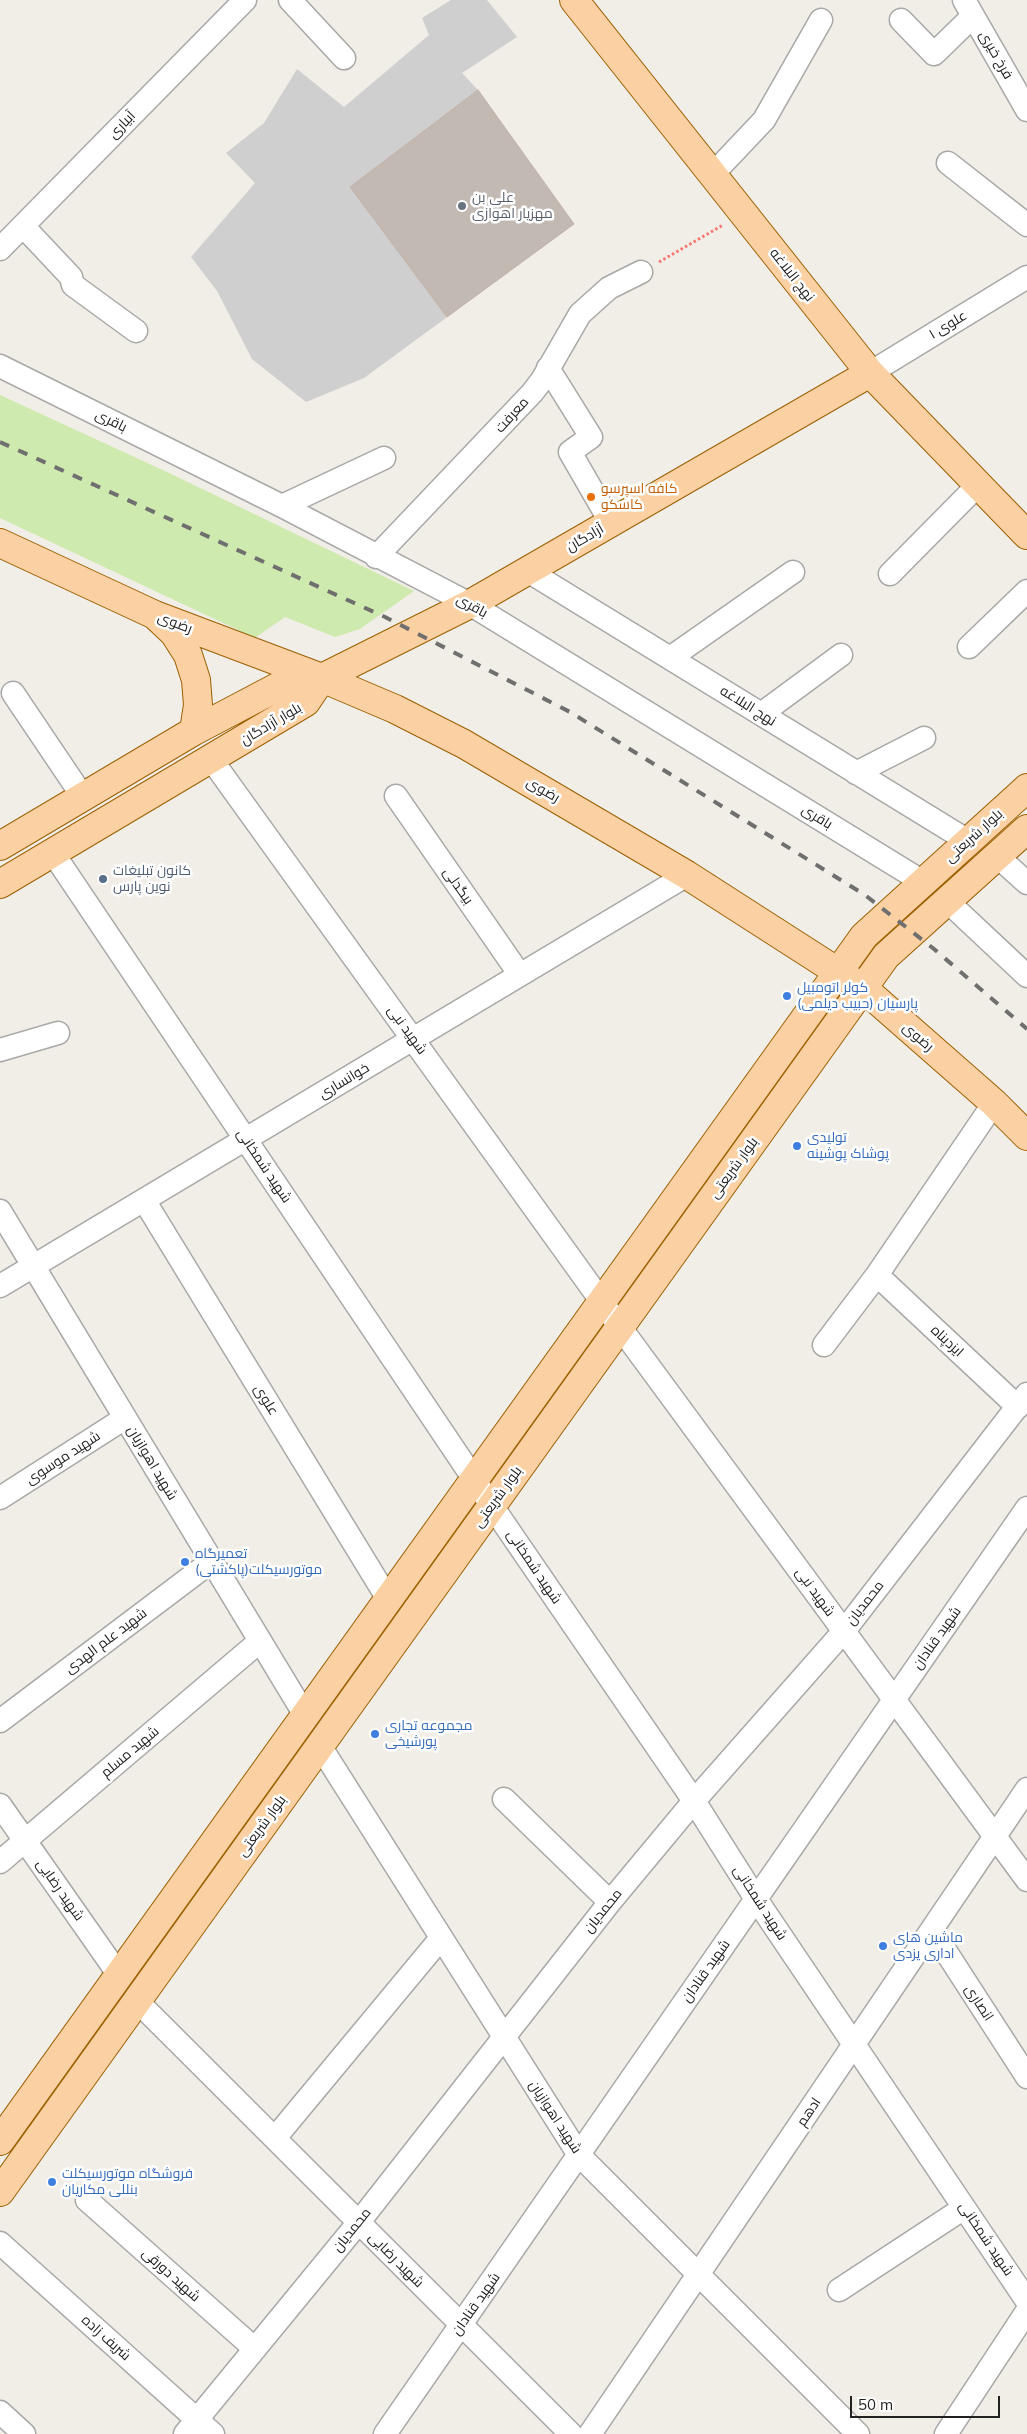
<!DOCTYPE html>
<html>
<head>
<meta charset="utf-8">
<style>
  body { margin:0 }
  #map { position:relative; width:1027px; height:2434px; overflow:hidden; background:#f1ede7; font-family:Mulish,sans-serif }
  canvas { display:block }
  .scale { position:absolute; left:850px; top:2396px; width:150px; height:22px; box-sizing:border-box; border:2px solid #212121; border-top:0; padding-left:6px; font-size:15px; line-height:18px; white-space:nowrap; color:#212121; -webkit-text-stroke:4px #fff; paint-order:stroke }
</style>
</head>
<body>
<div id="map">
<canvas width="1027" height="2434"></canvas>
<div class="scale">50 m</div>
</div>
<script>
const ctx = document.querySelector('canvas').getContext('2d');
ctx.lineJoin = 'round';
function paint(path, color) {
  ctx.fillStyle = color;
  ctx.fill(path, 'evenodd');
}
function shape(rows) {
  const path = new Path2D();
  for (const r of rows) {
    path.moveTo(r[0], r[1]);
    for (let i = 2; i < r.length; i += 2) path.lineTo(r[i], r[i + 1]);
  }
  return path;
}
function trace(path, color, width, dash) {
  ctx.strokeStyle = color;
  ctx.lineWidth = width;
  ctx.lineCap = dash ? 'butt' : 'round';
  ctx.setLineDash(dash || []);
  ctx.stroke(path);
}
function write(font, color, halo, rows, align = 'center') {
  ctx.font = font + ' Mulish,Cairo,sans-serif';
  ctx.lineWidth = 5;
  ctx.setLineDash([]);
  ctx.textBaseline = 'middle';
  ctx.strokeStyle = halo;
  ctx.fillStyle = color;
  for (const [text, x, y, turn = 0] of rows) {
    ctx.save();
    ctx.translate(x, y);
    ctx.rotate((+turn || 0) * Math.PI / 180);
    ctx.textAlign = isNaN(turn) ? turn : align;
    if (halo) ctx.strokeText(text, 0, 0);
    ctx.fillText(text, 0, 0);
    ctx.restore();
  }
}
paint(shape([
  [451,0,487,0,517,37,462,73,478,90,574,224,364,378,306,402,252,359,217,291,191,257,255,183,226,153,264,123,297,69,344,107,429,35,422,18]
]), '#cfcfcf');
paint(shape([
  [0,395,167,472,414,591,360,629,335,637,285,617,255,638,0,518]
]), '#cfeaae');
const building = shape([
  [478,90,574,224,447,317,350,187,478,90]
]);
paint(building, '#c2b9b3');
trace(building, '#c3b3aa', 1);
const minor = shape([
  [290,0,344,58],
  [964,0,1027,110],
  [901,20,934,54,973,16],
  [948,163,1027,225],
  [712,175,764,120,821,20],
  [23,226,71,277,73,285,136,331],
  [0,249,245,0],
  [0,366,282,506,470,604,923,882],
  [548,368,591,437,570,452,611,523],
  [870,373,1027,277],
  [282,506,384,458],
  [376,557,532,393,542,380,580,314,609,288,641,272],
  [528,571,968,841],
  [890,574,978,485],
  [969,647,1027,591],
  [670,658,793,572],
  [13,693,83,797],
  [761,714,841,655],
  [211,759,620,1327,1027,1880],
  [856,773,924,738],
  [396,796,520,975],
  [53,853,492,1506,694,1801,756,1899,1027,2301],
  [997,856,1027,883],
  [947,901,1027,976],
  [0,1050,58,1033],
  [144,1200,388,1599],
  [0,1211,305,1715],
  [877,1275,1018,1407],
  [0,1286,687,875],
  [824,1345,877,1275,994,1103],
  [0,1498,125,1418],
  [0,1721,212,1561],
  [320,1746,579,2155,858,2434],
  [504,1799,610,1902],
  [0,1805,119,1975],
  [0,1862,260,1641],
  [932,1930,1027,2077],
  [137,2001,571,2434],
  [275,2138,441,1938],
  [87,2200,255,2349],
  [0,2243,213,2434],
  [839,2290,964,2208],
  [0,2412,24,2434],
  [185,2434,359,2222,610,1902,694,1801,844,1631,1027,1394],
  [385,2434,1027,1508],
  [590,2434,1027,1789],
  [946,2434,1027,2311]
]);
const major = shape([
  [574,0,870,373,1027,535],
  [0,543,155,615,322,678,395,709,464,744,687,875,863,988,994,1103,1027,1136],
  [158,618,174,633,188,655,196,680,198,705,194,731],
  [0,846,194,731,285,683,322,678,470,604,870,373],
  [0,884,306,702,322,678],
  [0,2141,864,936,1027,788],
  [0,2192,886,956,1027,829]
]);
trace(minor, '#a8a8a8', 25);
trace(major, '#9c6002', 30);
trace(shape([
  [659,262,723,225]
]), '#f97771', 3, [2.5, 2.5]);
trace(minor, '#fff', 22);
trace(major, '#fbd0a2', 28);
trace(shape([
  [0,442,385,617,570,712,865,895,934,949,1027,1029]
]), '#6f6f6f', 4, [10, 10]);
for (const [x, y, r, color] of [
  [462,206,5,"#6b7280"],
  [591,497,5,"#e8710a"],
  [103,879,5,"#5c6f8a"],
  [787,996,5,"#3f7fe0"],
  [797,1146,5,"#3f7fe0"],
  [185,1562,5,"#3f7fe0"],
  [375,1734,5,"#3f7fe0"],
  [883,1946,5,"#3f7fe0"],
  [52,2182,5,"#3f7fe0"]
]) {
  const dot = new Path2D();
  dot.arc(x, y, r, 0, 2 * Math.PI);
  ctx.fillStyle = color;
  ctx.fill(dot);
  trace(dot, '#fff', 2);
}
write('14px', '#212121', '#fff', [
  ["فرخ خیری",996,55,60],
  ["آبیاری",122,125,-46],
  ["نهج البلاغه",792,275,52],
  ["علوی ۱",948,325,-31],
  ["معرفت",512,415,-48],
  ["باقری",111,421,26],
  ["آزادگان",585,538,-30],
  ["باقری",472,606,29],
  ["رضوی",175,623,21],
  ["نهج البلاغه",748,706,32],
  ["بلوار آزادگان",271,724,-31],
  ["رضوی",543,790,30],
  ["باقری",817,817,32],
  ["بلوار شریعتی",974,836,-42],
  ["بیگدلی",458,886,55],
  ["شهید نبی",407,1030,54],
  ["رضوی",918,1037,41],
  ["خوانساری",344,1081,-31],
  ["شهید شمخانی",264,1166,56],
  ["بلوار شریعتی",734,1168,-54],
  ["ایزدپناه",947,1341,43],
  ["علوی",266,1400,59],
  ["شهید موسوی",63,1458,-33],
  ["شهید اهوازیان",152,1463,59],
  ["بلوار شریعتی",498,1497,-54],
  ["شهید شمخانی",534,1567,56],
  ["شهید نبی",815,1592,54],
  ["محمدیان",865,1603,-52],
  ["شهید قنادان",937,1638,-55],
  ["شهید علم الهدی",106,1641,-37],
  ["شهید مسلم",130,1752,-40],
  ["بلوار شریعتی",262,1826,-54],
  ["شهید رضایی",60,1890,55],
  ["شهید شمخانی",760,1903,57],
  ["محمدیان",603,1911,-51],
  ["شهید قنادان",706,1971,-55],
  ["انصاری",979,2003,57],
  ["ادهم",809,2112,-56],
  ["شهید اهوازیان",555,2117,57],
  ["محمدیان",352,2230,-51],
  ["شهید شمخانی",986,2239,56],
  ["شهید رضایی",396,2260,45],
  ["شهید دورقی",171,2275,42],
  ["شهید قنادان",476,2304,-55],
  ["شریف زاده",106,2338,42]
]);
write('14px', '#5b616d', '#fff', [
  ["علی بن",472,198],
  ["مهزیار اهوازی",472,214]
], 'left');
write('14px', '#c56008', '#fff', [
  ["کافه اسپرسو",601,489],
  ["کاسکو",601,505]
], 'left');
write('14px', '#4e5e75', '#fff', [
  ["کانون تبلیغات",113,871],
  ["نوین پارس",113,887]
], 'left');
write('14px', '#366cbe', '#fff', [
  ["کولر اتومبیل",797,988],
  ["پارسیان (حبیب دیلمی)",797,1004],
  ["تولیدی",807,1138],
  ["پوشاک پوشینه",807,1154],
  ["تعمیرگاه",195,1554],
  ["موتورسیکلت(پاکشتی)",195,1570],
  ["مجموعه تجاری",385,1726],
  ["پورشیخی",385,1742],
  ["ماشین های",893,1938],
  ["اداری یزدی",893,1954],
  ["فروشگاه موتورسیکلت",62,2174],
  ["بنللی مکاریان",62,2190]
], 'left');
</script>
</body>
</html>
